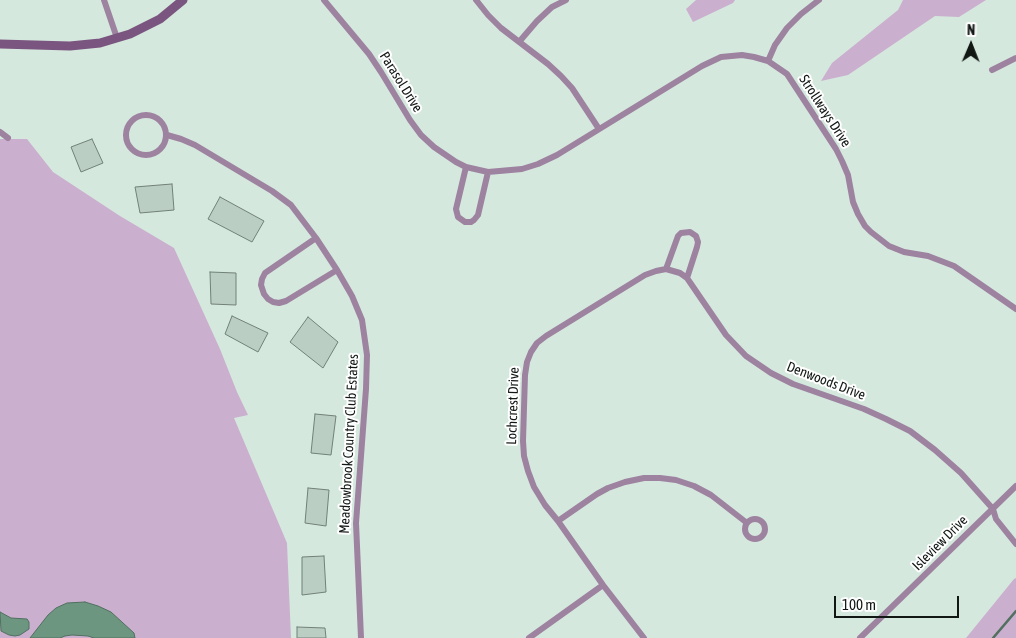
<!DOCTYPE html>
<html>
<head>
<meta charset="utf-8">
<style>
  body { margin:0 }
  #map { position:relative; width:1016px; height:638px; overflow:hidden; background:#d5e8de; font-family:"Asap Condensed",sans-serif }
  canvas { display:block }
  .north { position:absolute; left:946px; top:20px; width:50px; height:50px; -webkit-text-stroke:4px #fff; paint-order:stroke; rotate:1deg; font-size:14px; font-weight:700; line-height:20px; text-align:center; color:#111814 }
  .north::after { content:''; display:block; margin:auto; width:18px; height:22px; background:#111814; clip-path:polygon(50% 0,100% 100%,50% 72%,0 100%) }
  .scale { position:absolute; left:834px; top:596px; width:125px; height:22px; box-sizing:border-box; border:2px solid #111814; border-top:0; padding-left:6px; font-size:15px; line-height:18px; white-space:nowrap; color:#111814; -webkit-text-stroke:4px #fff; paint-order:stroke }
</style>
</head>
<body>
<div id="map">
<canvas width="1016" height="638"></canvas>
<div class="north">N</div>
<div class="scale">100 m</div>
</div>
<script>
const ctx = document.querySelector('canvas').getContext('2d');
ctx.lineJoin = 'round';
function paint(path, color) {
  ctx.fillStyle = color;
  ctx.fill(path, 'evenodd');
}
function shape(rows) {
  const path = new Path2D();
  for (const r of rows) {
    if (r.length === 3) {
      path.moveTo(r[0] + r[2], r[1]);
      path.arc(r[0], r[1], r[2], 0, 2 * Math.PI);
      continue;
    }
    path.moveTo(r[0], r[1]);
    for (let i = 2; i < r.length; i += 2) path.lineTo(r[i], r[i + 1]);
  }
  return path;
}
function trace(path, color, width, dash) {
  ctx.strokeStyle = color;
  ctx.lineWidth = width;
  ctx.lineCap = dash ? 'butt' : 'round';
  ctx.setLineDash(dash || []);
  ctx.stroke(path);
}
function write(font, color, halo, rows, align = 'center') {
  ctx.font = font + ' "Asap Condensed",sans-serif';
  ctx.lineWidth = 4;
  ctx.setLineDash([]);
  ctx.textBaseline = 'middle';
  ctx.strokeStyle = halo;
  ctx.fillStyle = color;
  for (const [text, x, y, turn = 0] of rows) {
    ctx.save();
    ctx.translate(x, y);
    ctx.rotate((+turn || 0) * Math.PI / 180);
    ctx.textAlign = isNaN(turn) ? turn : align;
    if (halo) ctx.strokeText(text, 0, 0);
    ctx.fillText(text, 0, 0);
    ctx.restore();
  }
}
paint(shape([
  [696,0,735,0,733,3,693,22,686,9],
  [903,0,986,0,959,17,935,16,848,75,821,81,832,63,898,10],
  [0,139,27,139,53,172,120,216,174,248,220,349,237,392,248,415,234,418,287,543,291,638,0,638],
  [1016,578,1016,638,966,638,1014,579]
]), '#cbafce');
const water = shape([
  [85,602,98,606,111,612,134,633,135,638,94,638,88,636,72,635,65,636,60,638,30,638,48,615,56,608,67,603,85,602],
  [0,612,11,618,27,619,29,622,29,629,20,635,15,636,9,635,1,631,0,612]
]);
paint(water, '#6d9681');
trace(water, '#517060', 1);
trace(shape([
  [993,638,1016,611]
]), '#517060', 2.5);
const building = shape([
  [92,139,103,163,81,172,71,147,92,139],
  [172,184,174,210,140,213,135,187,172,184],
  [220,197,264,221,252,242,208,219,220,197],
  [210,272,236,273,236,305,211,304,210,272],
  [232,316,268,333,258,352,225,334,232,316],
  [308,317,338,342,323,368,290,342,308,317],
  [315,414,336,416,331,455,311,453,315,414],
  [308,488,329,490,326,526,305,523,308,488],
  [324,556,326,592,302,595,302,557,324,556],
  [297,627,325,628,326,638,297,638,297,627]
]);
paint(building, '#bbcec4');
trace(building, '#708178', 1);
trace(shape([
  [104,0,117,38],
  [324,0,369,54,381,72,410,120,421,135,434,147,456,162,466,167,488,172,522,169,538,164,557,155,702,66,721,57,742,55,754,57,768,61,787,74,836,149,842,161,848,175,853,202,858,214,865,226,871,232,889,246,904,252,928,256,954,266,1016,309],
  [476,0,488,15,501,28,548,64,561,76,572,88,599,129],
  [519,42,537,21,552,7,566,0],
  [768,61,775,45,787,28,801,14,819,0],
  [992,70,1016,58],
  [146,135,20],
  [0,132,8,138],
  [167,135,181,139,195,145,272,191,291,205,316,238,337,270,352,296,362,320,367,355,366,389,356,523,361,638],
  [466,167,456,209,458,217,465,222,471,222,474,220,478,215,488,172],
  [316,238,265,273,262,279,261,285,264,294,268,299,273,302,279,303,286,301,337,270],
  [666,269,678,236,681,233,690,232,696,236,698,242,697,247,687,278],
  [755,529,10],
  [558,521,597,494,608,488,625,482,644,478,660,478,676,480,694,486,711,495,747,523],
  [529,638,603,585],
  [644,638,603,585,558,521,545,505,534,487,528,471,524,456,523,441,525,375,527,362,531,352,537,343,546,336,645,275,656,271,666,269,680,273,687,278,726,335,746,356,771,373,793,384,864,409,886,419,910,431,935,450,961,473,993,509,996,519,1016,544],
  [860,638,1016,486]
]), '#9d83a0', 6);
trace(shape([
  [0,44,70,46,100,43,130,34,160,19,183,0]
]), '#7a557f', 9);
write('14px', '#111814', '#fff', [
  ["Parasol Drive",401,82,58],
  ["Strollways Drive",825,111,57],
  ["Denwoods Drive",826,381,21],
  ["Lochcrest Drive",513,406,-88],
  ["Meadowbrook Country Club Estates",349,444,-87],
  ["Isleview Drive",940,543,-45]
]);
</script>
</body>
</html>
